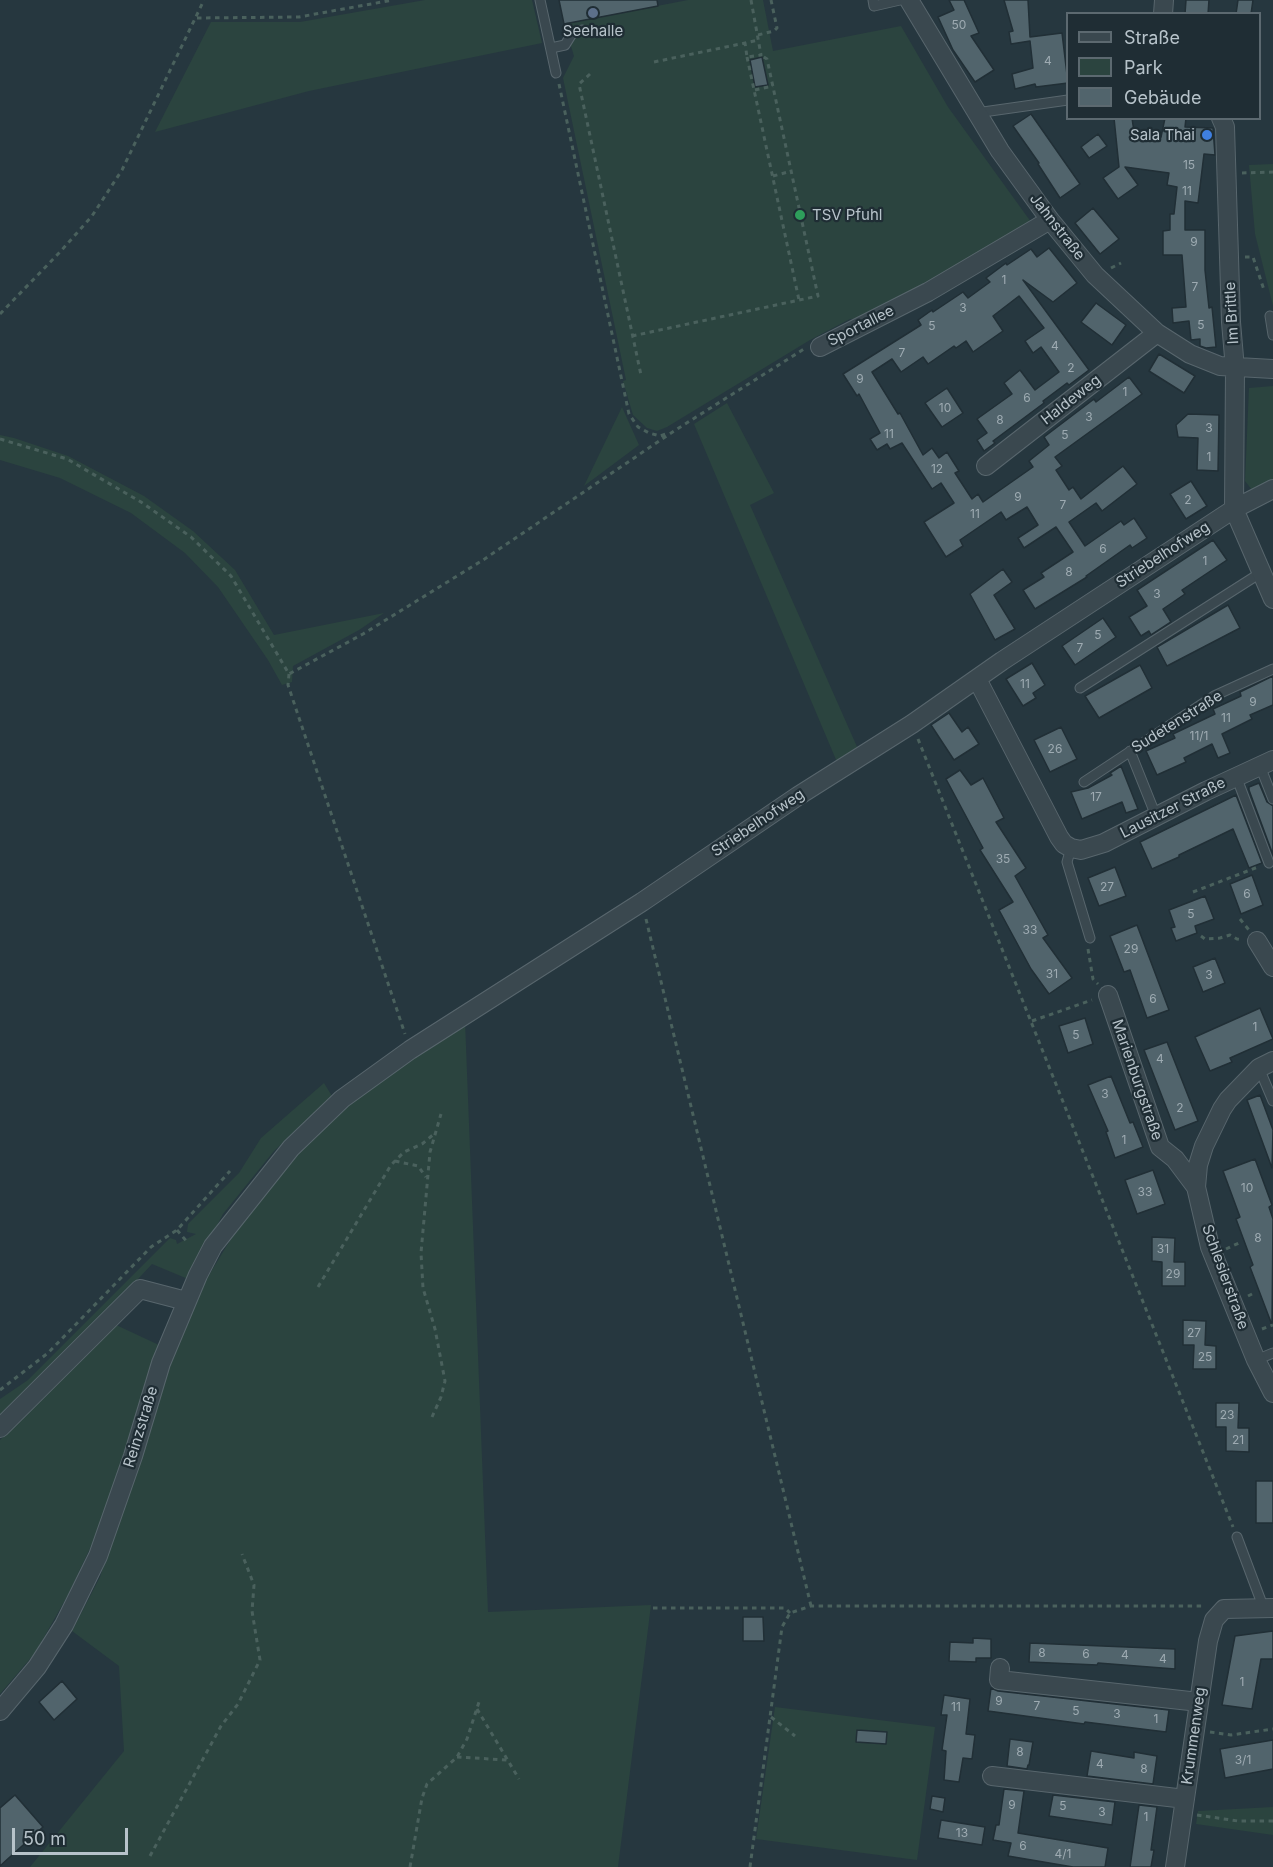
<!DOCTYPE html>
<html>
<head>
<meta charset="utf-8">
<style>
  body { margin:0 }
  #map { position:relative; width:1273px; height:1867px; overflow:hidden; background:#26373f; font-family:Inter,sans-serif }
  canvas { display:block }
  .legend { position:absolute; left:1066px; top:12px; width:195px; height:108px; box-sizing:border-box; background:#1f2d34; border:2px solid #5c6970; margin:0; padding:8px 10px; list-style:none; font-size:18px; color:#b7c3ca }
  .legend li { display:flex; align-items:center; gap:12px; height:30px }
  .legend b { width:30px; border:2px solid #5c6970 }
  .scale { position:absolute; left:12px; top:1828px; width:116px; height:27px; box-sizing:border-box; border:3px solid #b7c3ca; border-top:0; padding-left:8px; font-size:18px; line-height:21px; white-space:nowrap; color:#b7c3ca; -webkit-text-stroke:4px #1f2d34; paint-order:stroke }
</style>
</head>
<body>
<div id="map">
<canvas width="1273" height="1867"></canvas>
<ul class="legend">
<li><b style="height:8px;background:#3a484f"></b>Straße</li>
<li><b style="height:16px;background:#2b443f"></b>Park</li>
<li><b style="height:16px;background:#51646c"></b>Gebäude</li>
</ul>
<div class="scale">50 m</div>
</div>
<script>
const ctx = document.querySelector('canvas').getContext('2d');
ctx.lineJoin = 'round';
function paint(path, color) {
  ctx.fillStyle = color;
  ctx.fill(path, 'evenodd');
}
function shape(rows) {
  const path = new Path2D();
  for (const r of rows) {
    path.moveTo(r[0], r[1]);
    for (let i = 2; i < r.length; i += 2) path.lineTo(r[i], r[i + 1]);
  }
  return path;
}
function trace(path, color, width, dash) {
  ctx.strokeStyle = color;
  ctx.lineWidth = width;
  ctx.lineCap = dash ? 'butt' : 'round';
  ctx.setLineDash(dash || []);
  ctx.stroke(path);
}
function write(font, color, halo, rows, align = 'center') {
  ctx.font = font + ' Inter,sans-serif';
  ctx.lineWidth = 4.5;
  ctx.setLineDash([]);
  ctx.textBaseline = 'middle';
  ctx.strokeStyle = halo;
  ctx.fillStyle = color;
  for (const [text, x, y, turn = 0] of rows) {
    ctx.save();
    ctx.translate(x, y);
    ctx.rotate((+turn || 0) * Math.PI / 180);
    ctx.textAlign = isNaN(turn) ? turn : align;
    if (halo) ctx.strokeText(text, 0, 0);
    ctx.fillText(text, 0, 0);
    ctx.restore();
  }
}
paint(shape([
  [425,0,532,0,542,43,309,91,155,132,211,22,300,22],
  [688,0,763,0,773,51,901,26,948,107,1031,222,869,318,850,319,810,340,667,427,657,431,647,428,633,415,623,381,626,380,563,78,574,56,564,24],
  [1273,164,1273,306,1255,234,1249,165],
  [1273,386,1273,479,1252,490,1245,481,1249,388],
  [727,403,774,493,750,505,858,749,837,762,694,424],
  [622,407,639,445,584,486],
  [0,435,14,438,68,456,144,496,193,531,235,570,274,635,384,613,359,630,293,666,292,682,282,685,268,660,218,587,185,553,131,513,60,478,0,460],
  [465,1021,488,1612,651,1605,618,1867,30,1867,124,1751,119,1666,72,1631,100,1577,175,1349,206,1280,246,1214,297,1152,347,1105],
  [324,1083,332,1096,274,1151,223,1214,188,1279,152,1264,88,1333,0,1421,0,1399,28,1380,170,1238,176,1240,177,1244,196,1234,187,1232,188,1224,239,1173,261,1138],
  [114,1324,159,1345,125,1455,94,1540,68,1595,35,1653,0,1694,0,1440,84,1357],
  [775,1707,935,1727,917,1860,756,1839],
  [1273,1807,1273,1835,1196,1824,1198,1811]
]), '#2b443f');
const building = shape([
  [559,0,657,0,658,6,564,24,559,0],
  [949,0,964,0,979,33,971,36,994,70,975,82,953,50,938,17,954,10,949,0],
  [1004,0,1028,0,1030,37,1062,33,1068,83,1036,87,1035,84,1015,89,1012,74,1033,68,1030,41,1011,44,1009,32,1013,31,1004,0],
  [1186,0,1209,0,1208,14,1185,14,1186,0],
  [1238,0,1253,0,1251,14,1236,14,1238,0],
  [762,57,768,85,755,87,750,60,762,57],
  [1031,114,1080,184,1060,198,1038,164,1039,163,1013,126,1031,114],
  [1114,118,1132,118,1134,132,1161,137,1165,118,1186,118,1185,127,1213,128,1215,155,1204,154,1198,203,1185,201,1185,230,1205,230,1205,270,1209,308,1212,307,1216,347,1206,348,1200,346,1200,339,1191,340,1189,321,1173,323,1172,308,1186,307,1182,255,1163,255,1163,231,1170,230,1170,214,1174,214,1177,187,1167,185,1169,173,1125,167,1138,185,1118,199,1103,178,1119,167,1114,118],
  [1098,134,1107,146,1089,158,1081,147,1098,134],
  [1093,208,1119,239,1100,254,1075,223,1093,208],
  [1049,248,1077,283,1053,302,1023,280,1089,370,1069,385,1067,383,1043,401,1044,403,993,441,995,443,984,451,977,440,987,433,977,419,1012,394,1004,383,1020,370,1035,390,1059,372,1041,347,1033,353,1025,341,1044,328,1019,296,993,316,1003,331,973,352,966,341,956,348,954,346,928,364,923,357,901,372,892,359,872,372,898,414,900,413,923,455,932,448,939,458,947,452,959,471,955,473,972,499,978,494,983,502,1033,467,1029,461,1049,445,1044,437,1094,399,1096,402,1129,377,1142,394,1055,457,1062,466,1056,470,1069,490,1073,487,1081,499,1123,466,1137,484,1102,511,1096,503,1069,522,1085,546,1121,521,1124,525,1134,518,1147,538,1132,548,1130,545,1086,576,1087,577,1035,609,1023,590,1044,577,1041,573,1073,552,1056,527,1024,548,1018,538,1038,525,1027,507,1006,520,1001,512,960,540,963,546,946,557,924,522,954,503,941,483,932,489,902,443,890,449,887,444,877,450,870,439,880,433,859,394,857,396,843,374,921,325,918,320,932,310,933,312,963,292,968,298,990,282,986,278,1006,263,1007,265,1031,249,1037,257,1049,248],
  [1096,303,1126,325,1112,345,1081,322,1096,303],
  [1159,354,1195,376,1184,393,1149,371,1159,354],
  [947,388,963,413,942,427,925,403,947,388],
  [1188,414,1219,415,1218,471,1197,470,1198,438,1178,437,1176,425,1188,414],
  [1191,481,1207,506,1186,519,1170,494,1191,481],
  [1213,540,1227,560,1182,590,1185,594,1163,609,1171,622,1151,635,1149,631,1141,636,1129,617,1147,606,1137,590,1213,540],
  [1003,569,1012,582,994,595,1015,629,995,640,970,594,1003,569],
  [1228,605,1240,628,1167,666,1157,647,1228,605],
  [1103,618,1116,637,1075,665,1062,646,1103,618],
  [1032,663,1045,685,1033,693,1036,698,1023,706,1006,679,1032,663],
  [1140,665,1152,688,1099,718,1085,696,1140,665],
  [1273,676,1273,705,1250,715,1252,719,1222,734,1230,753,1218,758,1212,744,1184,758,1186,762,1157,775,1146,751,1175,738,1173,734,1215,714,1213,709,1241,696,1240,692,1273,676],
  [949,713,962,732,968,727,979,744,954,760,931,725,949,713],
  [1061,727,1077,759,1050,772,1034,740,1061,727],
  [1121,766,1138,809,1126,813,1122,802,1082,819,1071,792,1088,788,1112,775,1110,773,1121,766],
  [960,770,971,785,983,778,1004,818,996,822,1026,868,1015,876,1048,935,1043,938,1072,978,1049,994,1031,969,999,910,1013,902,980,850,983,848,946,779,960,770],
  [1259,783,1267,802,1273,806,1273,855,1249,790,1249,787,1259,783],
  [1236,795,1262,863,1249,868,1233,829,1179,855,1179,857,1152,869,1140,842,1236,795],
  [1115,867,1126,896,1099,906,1088,878,1115,867],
  [1252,875,1263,905,1241,914,1230,884,1252,875],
  [1205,896,1214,919,1195,926,1197,933,1176,941,1171,928,1175,927,1169,910,1205,896],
  [1137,925,1169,1010,1147,1018,1130,970,1124,972,1110,936,1137,925],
  [1215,958,1225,983,1203,992,1193,967,1215,958],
  [1260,1008,1273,1039,1230,1058,1232,1062,1210,1071,1195,1037,1260,1008],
  [1085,1018,1093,1044,1068,1053,1059,1026,1085,1018],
  [1167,1042,1198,1121,1175,1130,1144,1050,1167,1042],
  [1111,1076,1130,1123,1133,1122,1143,1147,1115,1158,1106,1132,1108,1131,1088,1085,1111,1076],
  [1260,1095,1273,1130,1272,1168,1247,1100,1260,1095],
  [1255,1159,1272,1205,1269,1207,1273,1219,1272,1325,1250,1267,1253,1265,1236,1219,1240,1217,1223,1171,1255,1159],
  [1153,1170,1165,1204,1137,1214,1125,1180,1153,1170],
  [1152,1237,1175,1238,1174,1262,1185,1262,1185,1286,1162,1286,1162,1262,1152,1261,1152,1237],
  [1183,1320,1206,1321,1205,1345,1216,1346,1216,1369,1193,1369,1194,1345,1183,1345,1183,1320],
  [1216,1403,1239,1403,1238,1428,1249,1428,1249,1452,1226,1451,1226,1427,1216,1427,1216,1403],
  [1256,1481,1273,1481,1273,1523,1256,1523,1256,1481],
  [743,1617,763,1617,764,1641,743,1641,743,1617],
  [1273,1631,1273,1659,1261,1659,1252,1709,1222,1705,1235,1636,1273,1631],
  [973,1638,991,1639,991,1658,976,1658,976,1662,949,1661,950,1642,973,1643,973,1638],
  [1030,1643,1175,1649,1175,1669,1098,1663,1097,1665,1029,1662,1030,1643],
  [62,1681,77,1699,54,1720,39,1702,62,1681],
  [991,1688,998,1691,1169,1710,1166,1732,1085,1722,1084,1724,988,1711,991,1688],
  [944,1695,970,1699,966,1734,975,1735,972,1759,963,1758,959,1782,944,1780,946,1751,942,1750,947,1715,941,1715,944,1695],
  [857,1730,887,1732,886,1744,856,1742,857,1730],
  [1010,1739,1033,1742,1029,1765,1028,1765,1027,1769,1007,1766,1010,1739],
  [1273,1740,1273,1769,1225,1778,1220,1749,1273,1740],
  [1091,1751,1134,1758,1134,1752,1157,1756,1153,1784,1087,1776,1091,1751],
  [1004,1789,1024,1791,1018,1833,1108,1848,1105,1867,1073,1867,1008,1856,1011,1843,993,1840,996,1825,999,1825,1004,1789],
  [15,1795,43,1827,0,1866,0,1808,15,1795],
  [1053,1795,1115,1802,1112,1825,1049,1816,1053,1795],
  [932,1796,945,1798,943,1812,930,1809,932,1796],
  [1139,1805,1157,1807,1151,1850,1154,1850,1151,1867,1130,1867,1139,1805],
  [941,1820,985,1827,982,1845,938,1838,941,1820]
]);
paint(building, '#51646c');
trace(building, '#212f36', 1.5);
const lane = shape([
  [540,0,556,73],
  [873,0,874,6,900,0],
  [551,48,565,45,573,32,582,30],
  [976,113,1068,100],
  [1270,316,1273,335],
  [1080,688,1262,572],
  [1130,751,1156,816],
  [1260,766,1273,799],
  [1236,776,1269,863],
  [1084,782,1214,696,1273,669],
  [1071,848,1067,862,1090,938],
  [1259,1068,1273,1101],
  [1256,1360,1273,1353],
  [1237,1537,1264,1609]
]);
const street = shape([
  [909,0,1000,151,1050,220,1095,275,1157,333,1190,354,1220,366,1273,369],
  [1163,14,1164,0],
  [1221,118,1225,127,1231,322,1235,369,1234,509,1273,599],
  [820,347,928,292,1050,220],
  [986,466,1157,333],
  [977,679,1059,837,1064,844,1071,848,1081,850,1104,843,1206,791,1273,760],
  [1257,941,1273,967],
  [1108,995,1160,1147,1175,1159,1196,1187],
  [1273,1061,1259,1068,1228,1100,1222,1109,1204,1146,1198,1165,1196,1187,1210,1247,1256,1360,1273,1393],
  [0,1428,140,1289,186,1301],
  [1000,1668,999,1680,1199,1702],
  [0,1711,37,1667,64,1625,98,1556,133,1456,161,1363,198,1275,213,1246,291,1148,342,1099,410,1050,642,902,798,796,912,724,1002,661,1234,509,1273,489],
  [992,1776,1185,1799],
  [1175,1867,1208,1641,1214,1620,1224,1609,1273,1608]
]);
trace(lane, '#58666d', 11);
trace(street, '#58666d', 20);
trace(shape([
  [751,0,761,55,747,57,745,43,759,40],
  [197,18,299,17,393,0],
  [758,35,774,31,777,28,771,0],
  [747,57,799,300],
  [654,62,745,43],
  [590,74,579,84,641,375],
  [559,84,629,414,638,427,649,433,660,436,669,433],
  [755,90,773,86],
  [1242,173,1273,172],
  [773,176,792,171],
  [1245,257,1253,257,1264,290],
  [1111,268,1121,263],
  [0,314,60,252,92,216,122,170,204,0],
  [632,336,818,296,767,59,761,55],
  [0,439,67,459,141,502,191,537,231,576,289,674,363,634,483,560,674,431,804,349],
  [289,674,288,685,405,1034],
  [918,739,1233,1527],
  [1193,892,1258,867],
  [646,919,811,1606],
  [1240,919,1249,930],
  [1201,936,1205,939,1220,938,1230,935,1237,939,1243,940],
  [1088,949,1093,979,1098,984],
  [1032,1021,1092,1000],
  [395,1161,418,1166,426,1177],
  [177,1230,188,1243],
  [1226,1249,1241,1242],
  [318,1287,391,1165,404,1152,422,1144,434,1134],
  [1248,1296,1256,1292],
  [1262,1329,1273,1325],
  [0,1390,48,1353,151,1247,177,1230,230,1171],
  [432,1417,441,1397,445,1381,435,1329,423,1288,421,1253,430,1152,441,1114],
  [653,1608,785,1608,790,1613],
  [477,1709,519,1779],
  [771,1717,795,1736],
  [1210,1732,1231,1735,1273,1729],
  [457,1757,507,1760],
  [1197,1815,1238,1821,1273,1821],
  [150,1856,221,1726,238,1704,260,1660,252,1611,254,1585,242,1554],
  [410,1867,422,1798,427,1784,457,1757,467,1739,479,1702],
  [750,1867,782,1627,790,1613,811,1606,1203,1606]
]), '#4a615d', 3, [4.5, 4.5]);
trace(lane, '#3a484f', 9);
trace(street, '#3a484f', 18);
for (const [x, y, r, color] of [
  [593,13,6,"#5c6f8a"],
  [1207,135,6,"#3f7fe0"],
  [800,215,6,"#2e9e5b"]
]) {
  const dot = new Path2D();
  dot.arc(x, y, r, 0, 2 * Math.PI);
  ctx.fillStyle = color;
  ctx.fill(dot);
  trace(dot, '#1f2d34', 2);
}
write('12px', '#9eabb2', null, [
  ["50",959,25],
  ["4",1048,61],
  ["15",1189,165],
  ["11",1187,191],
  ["9",1194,242],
  ["1",1004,280],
  ["7",1195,287],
  ["3",963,308],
  ["5",1201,325],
  ["5",932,326],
  ["4",1055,346],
  ["7",902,353],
  ["2",1071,368],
  ["9",860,379],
  ["1",1125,392],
  ["6",1027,398],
  ["10",945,408],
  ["3",1089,417],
  ["8",1000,420],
  ["3",1209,428],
  ["11",889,434],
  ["5",1065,435],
  ["1",1209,457],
  ["12",937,469],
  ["9",1018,497],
  ["2",1188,500],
  ["7",1063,505],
  ["11",975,514],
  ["6",1103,549],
  ["1",1205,561],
  ["8",1069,572],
  ["3",1157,594],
  ["5",1098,635],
  ["7",1080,648],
  ["11",1025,684],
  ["9",1253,702],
  ["11",1226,718],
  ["11/1",1199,736],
  ["26",1055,749],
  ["17",1096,797],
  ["35",1003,859],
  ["27",1107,887],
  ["6",1247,894],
  ["5",1191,914],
  ["33",1030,930],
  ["29",1131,949],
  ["31",1052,974],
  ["3",1209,975],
  ["6",1153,999],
  ["1",1255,1027],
  ["5",1076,1035],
  ["4",1160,1059],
  ["3",1105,1094],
  ["2",1180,1108],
  ["1",1124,1140],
  ["10",1247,1188],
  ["33",1145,1192],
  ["8",1258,1238],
  ["31",1163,1249],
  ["29",1173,1274],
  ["27",1194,1333],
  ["25",1205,1357],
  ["23",1227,1415],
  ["21",1238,1440],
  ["8",1042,1653],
  ["6",1086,1654],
  ["4",1125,1655],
  ["4",1163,1659],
  ["1",1242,1682],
  ["9",999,1701],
  ["7",1037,1706],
  ["11",956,1707],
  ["5",1076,1711],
  ["3",1117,1714],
  ["1",1156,1719],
  ["8",1020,1752],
  ["3/1",1243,1760],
  ["4",1100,1764],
  ["8",1144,1769],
  ["9",1012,1805],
  ["5",1063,1806],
  ["3",1102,1812],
  ["1",1146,1817],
  ["13",962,1833],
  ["6",1023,1846],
  ["4/1",1063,1854]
]);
write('15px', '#b7c3ca', '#1f2d34', [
  ["Seehalle",593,31],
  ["Sala Thai",1195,135,"right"],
  ["TSV Pfuhl",812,215,"left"]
]);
write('15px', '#b7c3ca', '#1f2d34', [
  ["Jahnstraße",1057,227,52],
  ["Im Brittle",1232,313,-93],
  ["Sportallee",861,326,-27],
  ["Haldeweg",1071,400,-38],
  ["Striebelhofweg",1163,555,-33],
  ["Sudetenstraße",1177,722,-32],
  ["Lausitzer Straße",1173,808,-27],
  ["Striebelhofweg",758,823,-34],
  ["Marienburgstraße",1137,1080,71],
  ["Schlesierstraße",1225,1277,70],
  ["Reinzstraße",141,1427,-73],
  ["Krummenweg",1194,1736,-82]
]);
</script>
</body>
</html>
